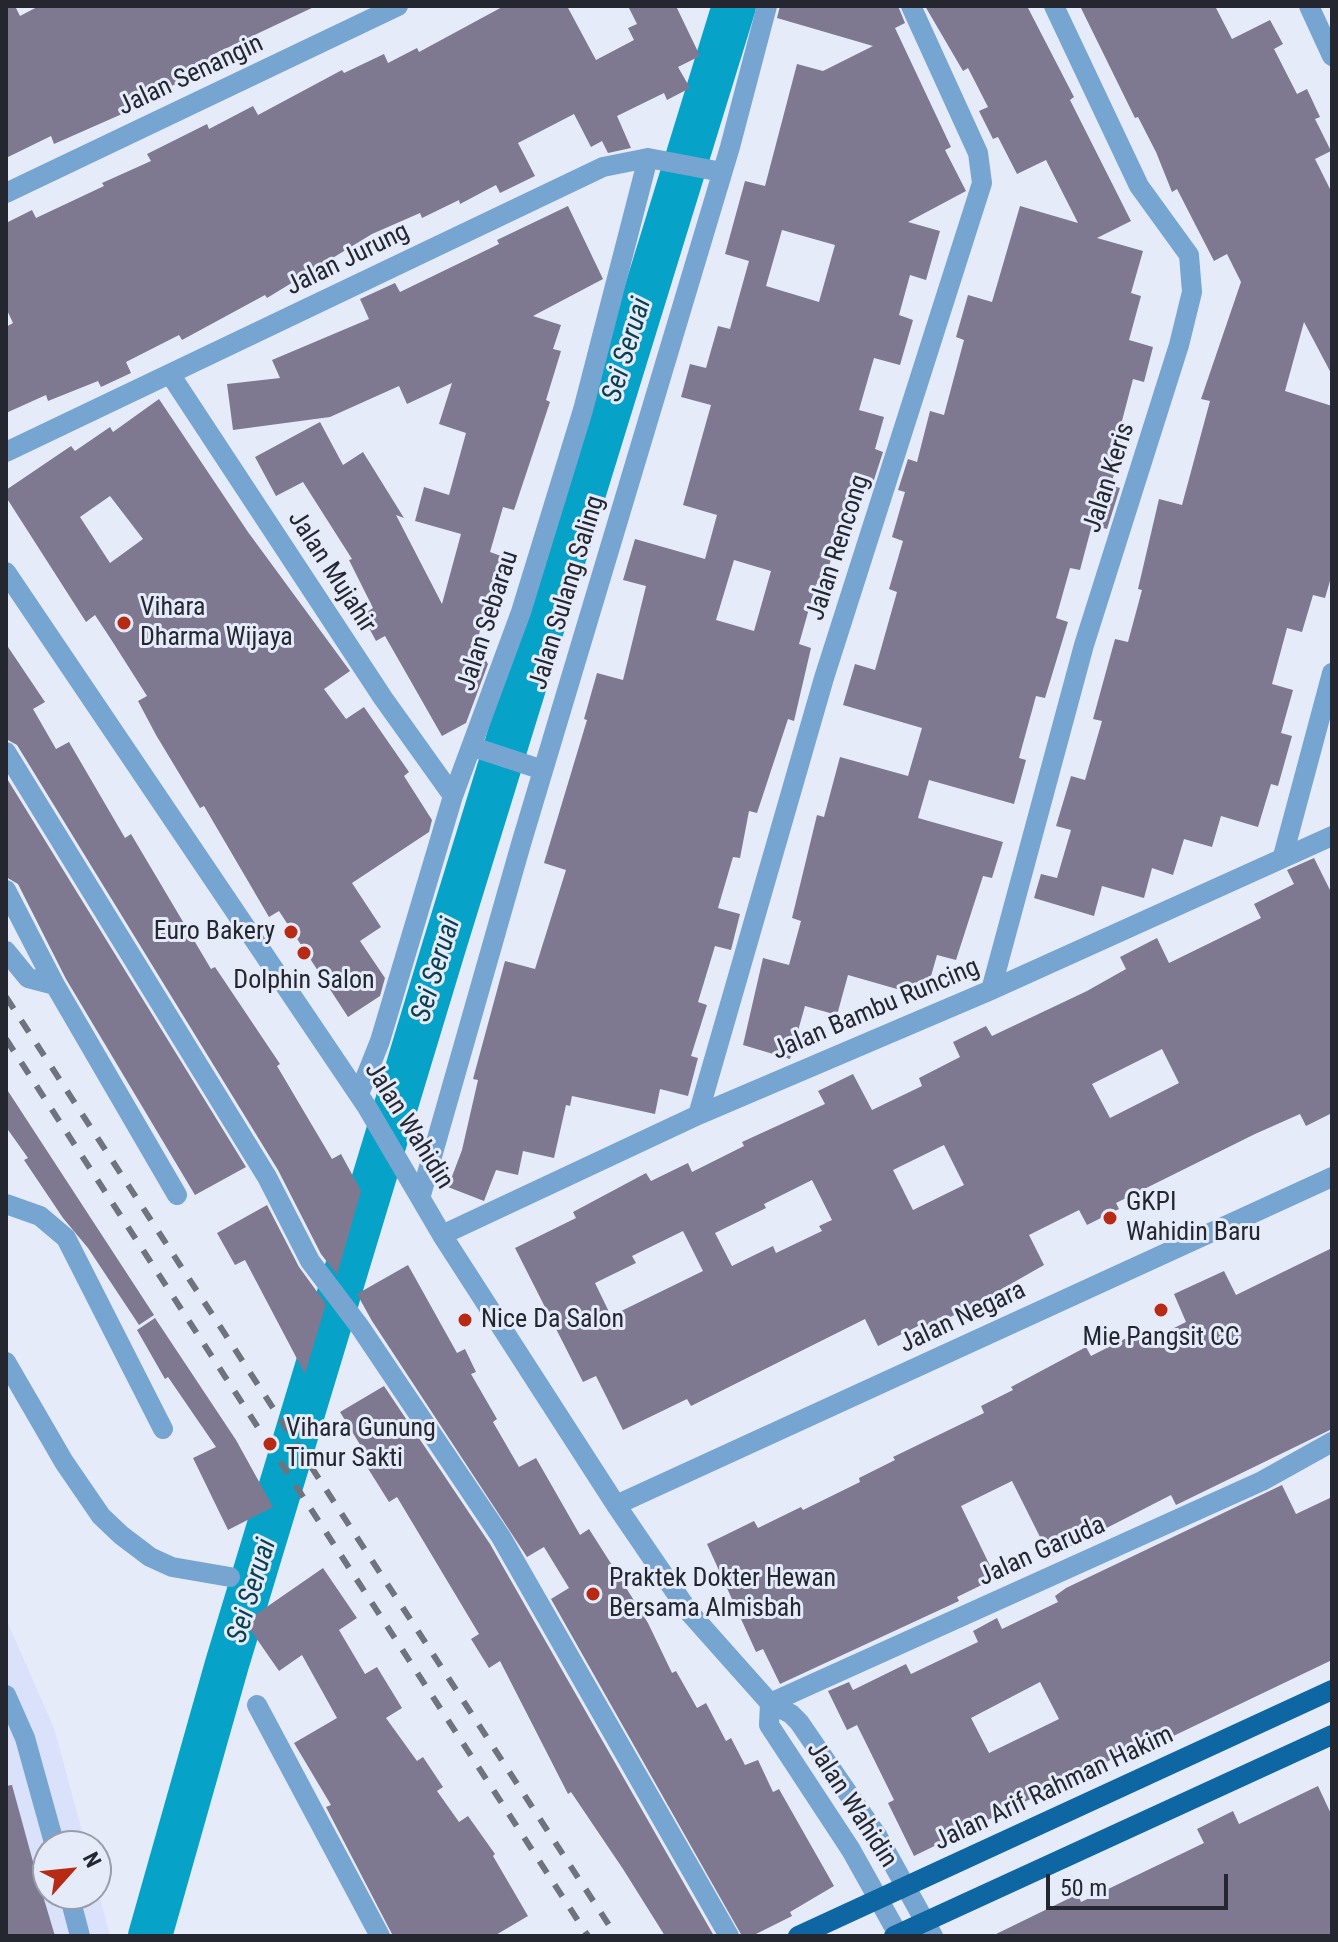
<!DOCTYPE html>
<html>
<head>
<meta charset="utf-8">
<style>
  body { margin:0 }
  #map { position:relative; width:1338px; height:1942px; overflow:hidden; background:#e6ebfa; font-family:"Roboto Condensed",sans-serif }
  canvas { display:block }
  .frame { position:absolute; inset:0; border:8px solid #242730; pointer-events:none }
  .north { position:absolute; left:32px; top:1830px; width:80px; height:80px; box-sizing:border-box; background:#e6ebfa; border:2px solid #989da9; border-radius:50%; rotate:63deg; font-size:22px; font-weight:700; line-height:32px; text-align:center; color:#242730 }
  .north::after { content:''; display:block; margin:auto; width:28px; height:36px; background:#b72a14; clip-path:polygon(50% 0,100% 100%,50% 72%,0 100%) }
  .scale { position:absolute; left:1046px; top:1874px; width:182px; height:36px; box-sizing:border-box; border:4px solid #242730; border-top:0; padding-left:10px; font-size:24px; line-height:28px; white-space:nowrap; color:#242730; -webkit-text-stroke:6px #e6ebfa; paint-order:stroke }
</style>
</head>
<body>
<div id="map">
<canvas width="1338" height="1942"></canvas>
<div class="frame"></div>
<div class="north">N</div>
<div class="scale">50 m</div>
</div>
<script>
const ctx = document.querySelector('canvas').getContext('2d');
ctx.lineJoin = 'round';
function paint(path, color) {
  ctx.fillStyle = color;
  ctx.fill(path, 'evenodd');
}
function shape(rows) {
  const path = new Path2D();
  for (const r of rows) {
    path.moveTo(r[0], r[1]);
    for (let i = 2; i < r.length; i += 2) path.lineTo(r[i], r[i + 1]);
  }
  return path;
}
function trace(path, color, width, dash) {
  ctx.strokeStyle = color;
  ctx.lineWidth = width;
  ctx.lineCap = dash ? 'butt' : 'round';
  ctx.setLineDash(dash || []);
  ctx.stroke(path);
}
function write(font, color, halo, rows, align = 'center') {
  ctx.font = font + ' "Roboto Condensed",sans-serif';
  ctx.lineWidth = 6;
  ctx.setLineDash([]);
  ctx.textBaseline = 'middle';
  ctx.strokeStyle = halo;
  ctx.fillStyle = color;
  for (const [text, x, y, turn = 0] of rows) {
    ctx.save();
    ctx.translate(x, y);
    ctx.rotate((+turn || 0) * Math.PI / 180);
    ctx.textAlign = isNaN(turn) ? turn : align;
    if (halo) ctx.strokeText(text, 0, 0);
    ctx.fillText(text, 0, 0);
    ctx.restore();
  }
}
paint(shape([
  [6,1619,54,1728,86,1846,48,1846,48,1894,96,1894,96,1883,110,1936,6,1936]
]), '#d9e1fb');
trace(shape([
  [150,1936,227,1664,444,947,734,6]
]), '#07a2c8', 44);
paint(shape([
  [6,6,15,6,20,16,39,6,316,6,210,56,215,66,152,95,122,114,54,144,51,136,6,158],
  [504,6,567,6,596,60,634,40,628,28,637,24,628,6,676,6,700,56,678,67,690,88,667,100,664,93,617,116,631,148,608,153,602,141,591,147,574,114,518,143,535,176,500,193,496,185,460,204,459,200,422,218,420,213,372,234,267,298,265,295,182,340,179,335,126,362,131,373,101,387,98,381,48,401,46,395,6,413,6,327,13,323,6,308,6,223,32,210,36,218,104,186,102,183,151,161,147,154,207,124,209,129,253,106,258,115,342,70,344,73,384,54,388,63,417,48,419,52],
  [780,6,898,6,905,23,895,28,951,147,945,150,966,191,908,222,940,231,926,280,910,275,899,315,913,320,900,365,874,358,859,410,884,417,875,449,883,452,873,483,868,482,865,494,849,490,824,586,816,584,799,644,811,648,794,721,788,719,757,813,749,811,740,858,733,857,718,908,740,914,731,950,715,946,698,1002,707,1005,691,1056,698,1058,688,1096,660,1089,655,1114,572,1096,570,1106,566,1105,554,1158,523,1151,518,1175,496,1170,484,1201,448,1187,462,1150,478,1080,473,1079,505,961,535,969,566,870,544,863,587,720,584,719,597,673,623,680,646,586,623,580,635,539,705,559,717,515,683,505,711,405,681,397,690,364,706,368,718,326,730,329,749,261,725,254,745,181,765,186,797,64,823,71,873,46,777,18],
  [782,230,835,245,819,302,766,286],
  [734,560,771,571,754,631,716,620],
  [925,6,1027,6,1074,97,1070,100,1131,221,1097,238,1143,251,1131,293,1141,296,1129,340,1153,347,1144,382,1133,379,1118,436,1124,438,1111,485,1120,488,1107,529,1092,525,1080,570,1070,568,1056,618,1068,622,1045,698,1036,696,1019,758,1026,760,1014,804,929,780,918,818,1003,842,992,878,983,876,956,960,937,955,925,997,848,975,837,1015,805,1006,790,1059,743,1045,763,958,789,965,801,921,792,918,817,815,824,817,840,757,908,776,922,728,843,705,855,664,875,670,897,592,889,589,903,541,892,537,905,492,898,490,908,459,917,462,930,411,944,415,964,340,956,337,968,295,992,302,1020,206,1078,223,1046,160,1017,174,998,137,993,139,979,111,988,107,968,68,963,71],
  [1080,6,1215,6,1232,39,1270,20,1283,44,1274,49,1297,94,1307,89,1320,117,1315,119,1331,151,1315,159,1332,193,1332,375,1304,322,1285,391,1332,406,1332,574,1325,598,1313,595,1302,632,1287,628,1272,684,1293,690,1281,733,1292,736,1278,786,1271,784,1258,827,1221,816,1212,847,1184,839,1173,875,1152,868,1144,898,1102,886,1094,916,1034,898,1041,874,1057,878,1071,830,1056,826,1071,776,1085,780,1102,721,1093,719,1115,639,1128,642,1142,590,1138,589,1159,499,1182,505,1210,401,1201,399,1241,282,1227,254,1214,261,1177,189,1172,192,1156,152,1138,117,1135,118],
  [568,206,603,279,533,316,561,325,553,349,561,351,546,400,550,402,514,510,503,507,490,552,501,556,476,645,488,664,466,723,442,736,385,636,376,641,362,615,373,608,349,560,352,559,303,482,276,496,255,457,320,422,343,465,363,452,404,518,396,515,442,604,461,534,415,521,424,487,449,495,466,433,439,424,452,383,407,404,399,386,330,417,233,430,227,384,280,378,272,360,369,319,360,299,395,283,400,292,499,244,497,240],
  [159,399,248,532,350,671,324,689,346,719,364,707,409,772,404,776,432,820,429,832,352,883,381,927,360,941,385,978,380,996,348,1017,279,911,269,917,204,806,200,808,156,735,138,701,147,696,114,644,95,615,86,622,6,497,6,490,71,446,75,451,110,427,113,432],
  [110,496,143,539,110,563,80,517],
  [6,644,45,702,33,709,56,749,69,742,125,838,131,834,211,969,215,967,280,1064,277,1066,332,1159,341,1154,361,1191,337,1275,321,1254,278,1170,17,745,6,739],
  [6,777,246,1167,195,1195,66,979,18,884,6,877],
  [1314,858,1332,894,1332,1113,1306,1126,1300,1114,1255,1134,1116,1203,1119,1209,1087,1225,1079,1210,1029,1235,1044,1265,965,1310,927,1328,924,1323,878,1346,865,1319,691,1406,687,1399,623,1430,596,1376,583,1382,515,1248,576,1218,573,1212,646,1173,651,1181,688,1163,692,1172,744,1146,742,1142,825,1104,818,1091,853,1074,872,1110,922,1086,919,1078,960,1057,953,1042,986,1026,992,1036,1087,991,1126,969,1120,957,1157,938,1169,963,1261,918,1254,904,1294,884,1287,870],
  [1162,1049,1179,1083,1110,1118,1092,1084],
  [944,1145,964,1185,913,1210,893,1170],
  [812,1180,832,1220,819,1226,822,1231,776,1253,773,1246,732,1266,715,1233,766,1208,764,1204],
  [683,1231,703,1271,611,1316,595,1283,636,1263,632,1256],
  [6,1088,154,1315,139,1325,88,1248,63,1218,24,1160,28,1158,6,1127],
  [267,1205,299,1267,326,1304,305,1374,245,1260,235,1265,217,1233],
  [1332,1248,1332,1429,1176,1505,1171,1495,1050,1557,1012,1481,961,1506,996,1578,957,1597,959,1601,780,1684,763,1649,756,1652,707,1544,754,1521,758,1528,801,1507,803,1510,860,1482,859,1478,895,1460,893,1457,984,1413,981,1406,1013,1390,1011,1387,1086,1347,1091,1356,1142,1330,1148,1341,1186,1322,1174,1294,1224,1271,1236,1295],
  [408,1265,457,1353,465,1349,476,1372,471,1374,497,1419,493,1422,519,1467,536,1458,580,1535,589,1529,610,1562,648,1623,672,1673,676,1671,697,1708,706,1703,726,1741,731,1738,745,1765,758,1760,773,1792,779,1789,834,1886,790,1912,792,1916,752,1936,742,1936,551,1599,569,1588,544,1547,527,1557,372,1321,357,1294],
  [155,1318,236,1440,273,1507,228,1530,193,1458,216,1447,168,1377,165,1379,137,1330],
  [384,1386,490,1544,714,1936,665,1936,623,1869,571,1792,568,1794,500,1661,489,1668,471,1639,479,1634,397,1497,389,1502,362,1459,367,1456,340,1412],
  [1282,1485,1296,1514,1332,1497,1332,1660,1142,1751,1139,1746,914,1856,888,1803,894,1800,857,1725,847,1730,828,1691,849,1682,853,1690,906,1664,911,1674,978,1642,973,1631,997,1618,1002,1629,1058,1602,1055,1596,1066,1588],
  [1040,1682,1059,1719,989,1753,971,1718],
  [323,1568,357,1618,339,1630,365,1674,377,1667,402,1708,386,1718,417,1761,423,1757,443,1787,437,1791,459,1822,468,1816,495,1854,493,1856,528,1916,494,1936,393,1936,326,1807,331,1805,294,1743,337,1718,302,1655,279,1671,245,1622],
  [12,1785,35,1869,55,1936,6,1936,6,1786],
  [1318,1786,1332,1816,1332,1936,992,1936,1078,1894,1081,1902,1204,1843,1197,1829,1233,1811,1239,1824]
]), '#7e7990');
trace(shape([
  [1309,6,1332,56],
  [6,193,398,6],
  [170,374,383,698,453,796],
  [6,452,603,167,648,158,722,172],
  [6,572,367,1107,442,1235,616,1505,689,1612,770,1703,791,1714,799,1722,878,1837,933,1936],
  [473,747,543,770],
  [6,752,267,1177,310,1261,360,1327,501,1537,729,1936],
  [1283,856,1332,673],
  [6,890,55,985,177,1195],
  [6,951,28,978,55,985],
  [991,990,1084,645,1179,345,1192,292,1189,255,1139,186,1054,6],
  [359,1094,380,1041,453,796,521,612,583,410,648,158],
  [698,1115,824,678,982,183,978,153,911,6],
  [421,1195,521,844,730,147,767,6],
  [6,1204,40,1216,66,1238,163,1429],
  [442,1235,698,1115,991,990,1332,836],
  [6,1362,64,1462,101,1516,121,1535,150,1557,172,1567,230,1577],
  [616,1505,1332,1177],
  [6,1695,25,1738,55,1846],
  [770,1703,1262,1481,1332,1442],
  [770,1703,769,1725,851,1850,899,1936],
  [257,1705,380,1936],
  [69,1894,80,1936]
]), '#75a5d0', 20);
trace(shape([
  [798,1936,1332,1690],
  [894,1936,1332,1735]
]), '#0e66a3', 20);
trace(shape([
  [6,997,616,1936],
  [6,1039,588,1936]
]), '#6f737e', 6, [14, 14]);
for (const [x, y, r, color] of [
  [124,623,8,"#b72a14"],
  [291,932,8,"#b72a14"],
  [304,953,8,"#b72a14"],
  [1110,1218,8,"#b72a14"],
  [1161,1310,8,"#b72a14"],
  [465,1320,8,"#b72a14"],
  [270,1444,8,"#b72a14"],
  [593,1594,8,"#b72a14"]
]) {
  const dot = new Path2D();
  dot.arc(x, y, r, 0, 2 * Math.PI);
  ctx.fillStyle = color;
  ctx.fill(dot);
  trace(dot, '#e6ebfa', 3);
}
write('26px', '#242730', '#e6ebfa', [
  ["Jalan Senangin",191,76,-25],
  ["Jalan Jurung",348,260,-26],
  ["Jalan Keris",1110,478,-72],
  ["Jalan Rencong",839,548,-72],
  ["Jalan Mujahir",331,572,57],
  ["Jalan Sulang Saling",568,593,-73],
  ["Jalan Sebarau",489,621,-72],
  ["Jalan Bambu Runcing",876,1010,-23],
  ["Jalan Wahidin",408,1126,58],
  ["Jalan Negara",963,1318,-25],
  ["Jalan Garuda",1042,1552,-24],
  ["Jalan Arif Rahman Hakim",1054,1789,-25],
  ["Jalan Wahidin",851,1805,57]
]);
write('26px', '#242730', '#e6ebfa', [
  ["Vihara",140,608],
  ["Dharma Wijaya",140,638],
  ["Euro Bakery",275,932,"right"],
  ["Dolphin Salon",304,981,"center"],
  ["GKPI",1126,1203],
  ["Wahidin Baru",1126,1233],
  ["Nice Da Salon",481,1320],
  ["Mie Pangsit CC",1161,1338,"center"],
  ["Vihara Gunung",286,1429],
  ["Timur Sakti",286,1459],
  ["Praktek Dokter Hewan",609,1579],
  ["Bersama Almisbah",609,1609]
], 'left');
write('italic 28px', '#063f4f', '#e6ebfa', [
  ["Sei Seruai",628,350,-73],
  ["Sei Seruai",437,970,-73],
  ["Sei Seruai",253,1591,-73]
]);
</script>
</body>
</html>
